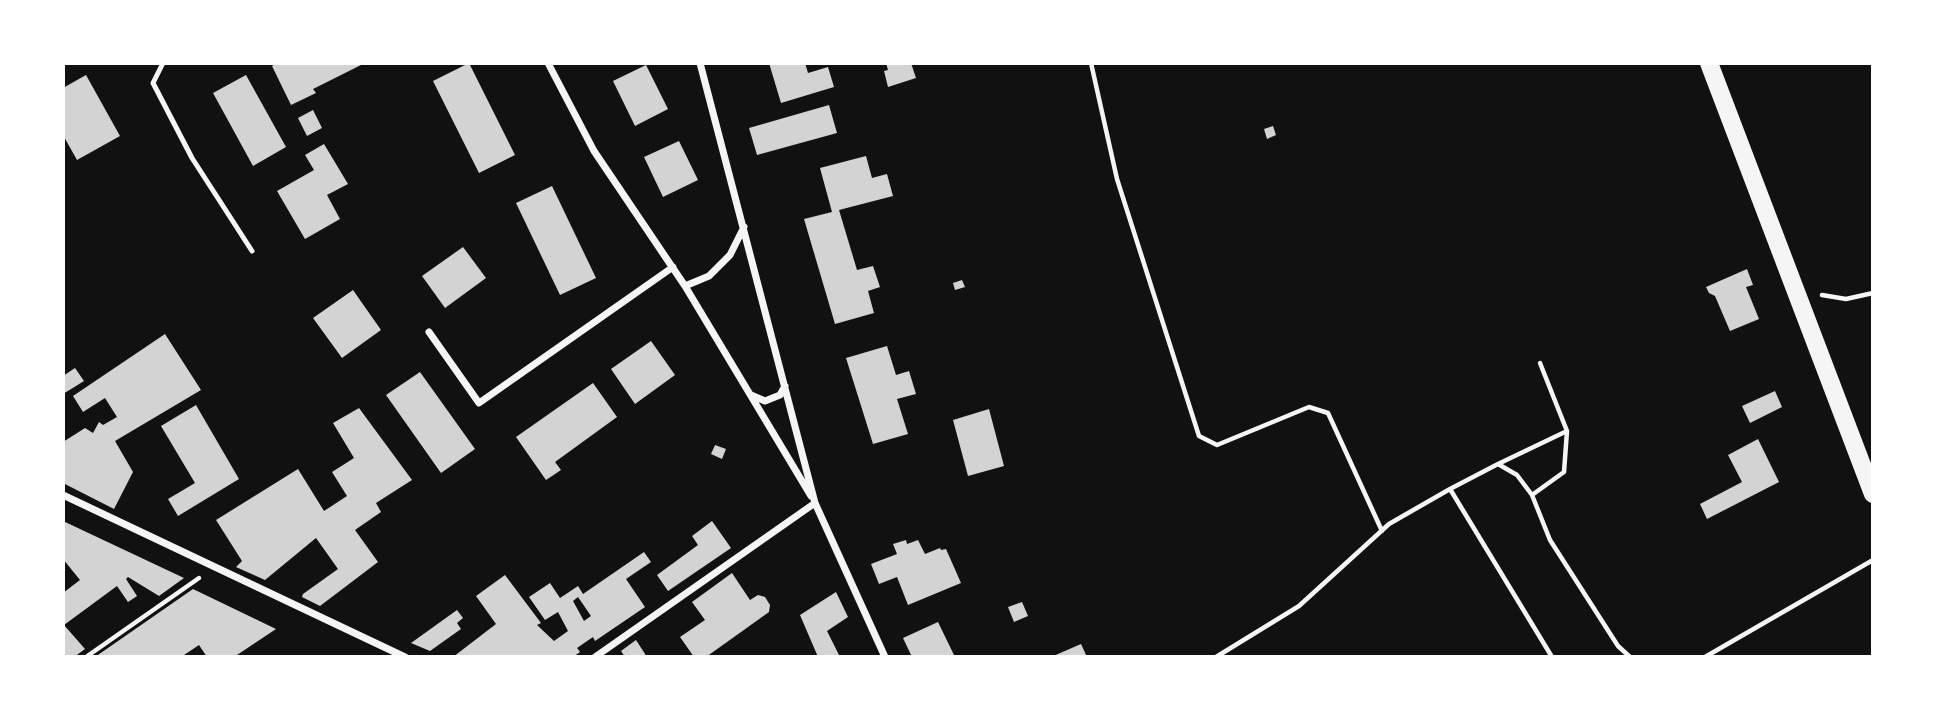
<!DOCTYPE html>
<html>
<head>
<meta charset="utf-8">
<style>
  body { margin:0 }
  #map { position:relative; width:1936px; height:720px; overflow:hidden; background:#111; font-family:"Libre Baskerville",serif }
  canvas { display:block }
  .frame { position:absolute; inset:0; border:65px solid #fff; pointer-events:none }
</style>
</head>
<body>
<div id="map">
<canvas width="1936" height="720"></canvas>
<div class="frame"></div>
</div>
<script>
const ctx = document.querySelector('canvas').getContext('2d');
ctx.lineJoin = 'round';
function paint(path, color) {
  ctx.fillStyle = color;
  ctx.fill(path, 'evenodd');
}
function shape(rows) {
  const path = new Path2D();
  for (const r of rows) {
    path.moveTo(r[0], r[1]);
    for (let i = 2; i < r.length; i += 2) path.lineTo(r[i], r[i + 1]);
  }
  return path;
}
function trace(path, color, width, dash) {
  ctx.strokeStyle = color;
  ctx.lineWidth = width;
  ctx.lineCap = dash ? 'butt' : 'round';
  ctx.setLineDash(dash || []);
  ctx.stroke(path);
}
paint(shape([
  [277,63,365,63,313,89,316,93,291,105,272,66],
  [469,63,515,155,479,173,433,81],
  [769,63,805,63,808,73,828,67,834,87,781,103],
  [886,63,911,63,916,78,888,87,884,71,888,70],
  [646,65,668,109,635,126,613,81],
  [86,75,120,136,77,160,63,135,63,88],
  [246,75,286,147,253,166,213,93],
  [829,105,837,133,757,155,749,128],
  [313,110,322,128,307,136,298,118],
  [1273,126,1276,135,1267,139,1264,129],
  [679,141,698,180,663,197,644,157],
  [324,144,348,184,327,195,340,219,305,239,277,191,314,170,305,155],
  [866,156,872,178,887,174,893,196,839,210,857,270,873,266,880,287,868,291,874,313,835,324,804,219,832,212,820,168],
  [552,186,596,278,560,295,516,203],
  [463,247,486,278,445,308,422,276],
  [1747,269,1753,285,1746,287,1759,319,1730,331,1715,296,1709,293,1706,287],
  [962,280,965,287,955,290,953,283],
  [353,290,381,330,342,358,313,318],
  [165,334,201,390,115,441,133,472,114,509,63,483,63,442,85,428,93,433,99,422,103,425,117,417,105,398,83,412,73,396],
  [651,341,675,375,635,404,611,369],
  [887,346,896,375,909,371,916,394,897,399,908,434,873,444,846,358],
  [75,368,84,381,63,394,63,376],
  [420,372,475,449,441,473,386,395],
  [593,383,617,417,555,462,561,470,546,480,516,437],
  [1775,391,1782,407,1750,423,1742,406],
  [196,405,239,479,178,516,168,499,195,483,161,426],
  [359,408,412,480,376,503,381,512,355,530,378,562,320,606,302,597,303,594,338,569,316,538,265,580,236,567,242,561,216,520,298,469,324,511,347,496,332,472,354,458,333,423],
  [989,409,1004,466,968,476,953,420],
  [1758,439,1779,482,1707,519,1700,504,1742,482,1728,455],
  [715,445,726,449,722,459,711,454],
  [63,521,184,578,159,596,128,577,126,579,137,596,128,602,117,586,64,625,85,649,74,657,63,657,63,593,80,580,63,559],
  [712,521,731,548,668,591,657,575,698,545,692,536],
  [906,540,907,544,918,540,925,554,940,548,941,550,946,549,961,583,908,605,897,577,879,584,871,564,897,554,893,544],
  [644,552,651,562,626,579,645,607,595,641,593,637,577,648,580,652,573,657,453,657,496,624,476,596,505,575,541,623,537,625,554,641,568,631,558,612,545,620,529,597,550,583,560,598,578,586,583,594],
  [578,597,591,616,584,621,573,601],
  [732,573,750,600,758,595,765,597,770,605,769,612,706,657,694,657,680,637,705,620,692,602],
  [193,589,276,629,234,657,207,657,199,645,181,657,95,657],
  [836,592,848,617,827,631,840,657,818,657,800,615],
  [1022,602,1028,616,1014,622,1008,607],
  [457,610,463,618,457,623,461,629,430,651,411,643],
  [938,622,954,655,949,657,912,657,903,638],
  [636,640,647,657,625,657,621,651],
  [1081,644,1087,657,1051,657]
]), '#d3d3d3');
trace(shape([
  [1091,63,1117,179,1199,436,1217,445,1309,407,1328,413,1382,531],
  [1822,295,1846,299,1873,293],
  [1540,363,1567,431,1564,472,1532,495,1550,540,1618,646,1630,657],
  [1498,464,1450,489,1552,657],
  [1532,495,1517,475,1498,464,1567,431],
  [86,657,199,578],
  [1216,657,1299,606,1389,524,1450,489],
  [1705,657,1873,560]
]), '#f5f5f5', 4.5);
trace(shape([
  [163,63,153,83,192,158,252,251]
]), '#f5f5f5', 5);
trace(shape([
  [548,63,594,151,685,286,811,496],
  [700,63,815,503,885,657],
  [685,286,709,276,730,255,744,227],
  [429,332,479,403,673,267],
  [751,395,765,401,780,395,785,386],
  [63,495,405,657],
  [595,657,815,503]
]), '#f5f5f5', 7);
trace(shape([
  [1709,63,1873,494]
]), '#f5f5f5', 18);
</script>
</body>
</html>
